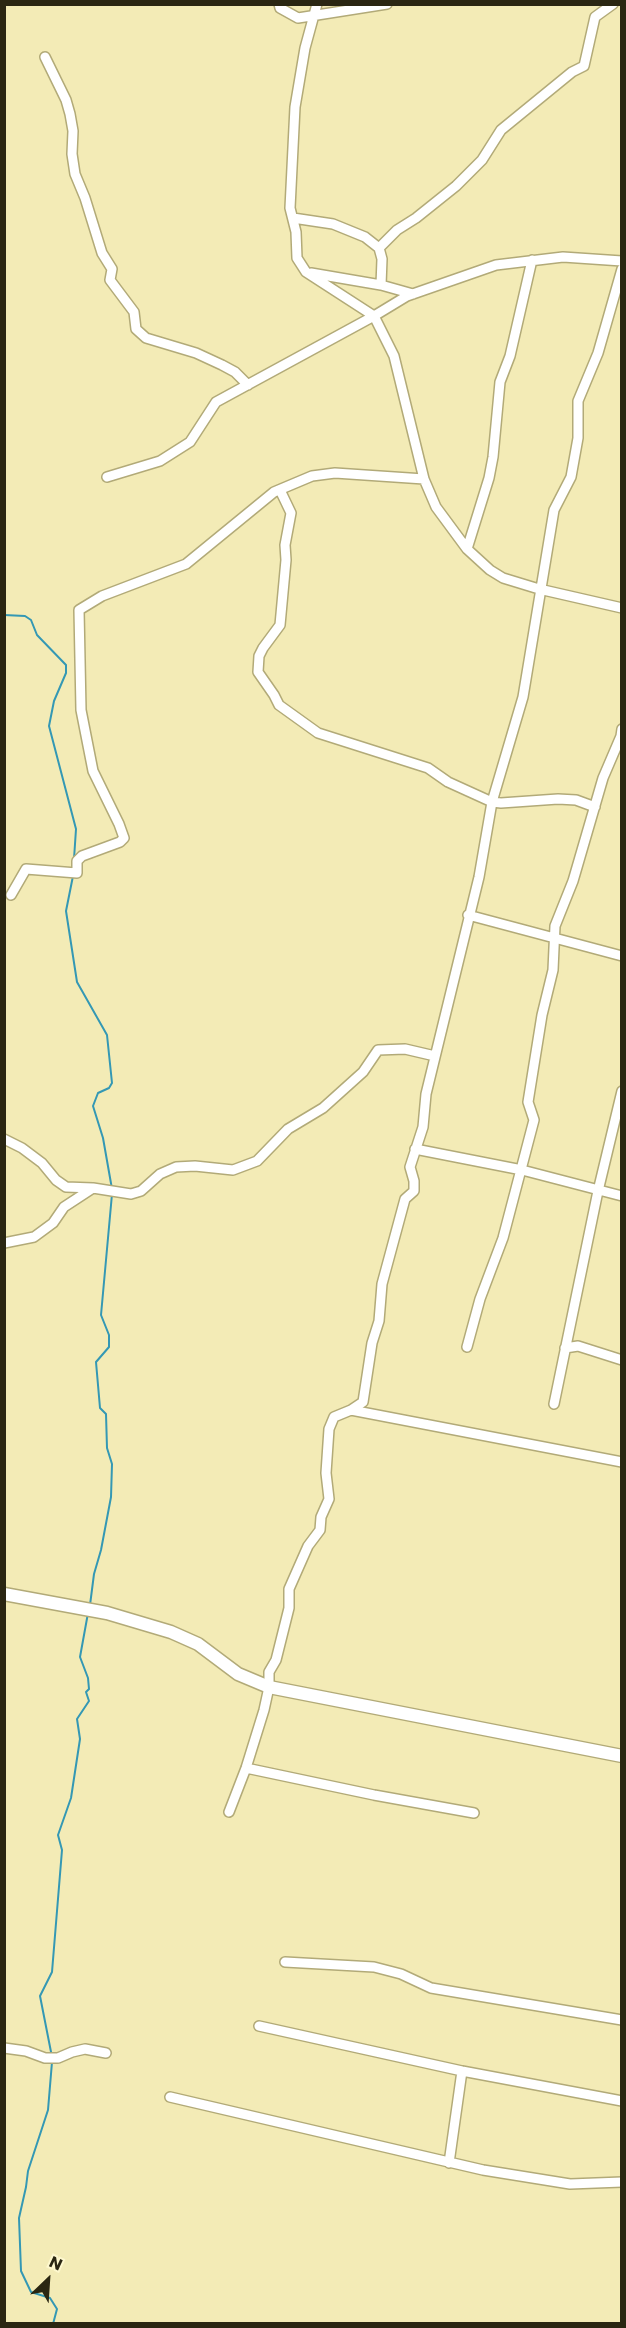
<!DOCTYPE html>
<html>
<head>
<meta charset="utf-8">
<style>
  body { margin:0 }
  #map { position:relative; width:626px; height:2328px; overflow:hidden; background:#f3ebb6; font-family:Poppins,sans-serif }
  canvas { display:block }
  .frame { position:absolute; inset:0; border:6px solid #2a2612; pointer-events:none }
  .north { position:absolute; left:18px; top:2250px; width:60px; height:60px; -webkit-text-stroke:4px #fef8ce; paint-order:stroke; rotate:25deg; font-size:16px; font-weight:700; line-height:24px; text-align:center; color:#2a2612 }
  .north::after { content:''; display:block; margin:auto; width:21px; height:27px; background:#2a2612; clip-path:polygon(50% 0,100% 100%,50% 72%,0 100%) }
</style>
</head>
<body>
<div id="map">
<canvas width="626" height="2328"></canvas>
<div class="frame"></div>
<div class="north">N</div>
</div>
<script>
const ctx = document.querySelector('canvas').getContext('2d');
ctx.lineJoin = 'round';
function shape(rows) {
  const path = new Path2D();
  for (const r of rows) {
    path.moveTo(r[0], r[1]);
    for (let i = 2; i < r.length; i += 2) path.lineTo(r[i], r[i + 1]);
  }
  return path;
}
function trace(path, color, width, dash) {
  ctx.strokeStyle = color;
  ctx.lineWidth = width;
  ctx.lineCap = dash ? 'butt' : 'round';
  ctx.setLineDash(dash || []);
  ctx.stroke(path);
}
trace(shape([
  [4,615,25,616,31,620,37,635,66,665,66,673,54,701,49,726,76,829,74,859],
  [73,876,66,911,77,982,107,1035,112,1083,109,1088,98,1093,93,1106,103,1138,112,1189],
  [90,1605,94,1574,101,1550,111,1497,112,1464,107,1448,106,1414,100,1408,96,1362,109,1347,109,1335,101,1315,112,1194],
  [52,2057,40,1996,52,1972,62,1850,58,1835,71,1798,80,1739,77,1719,89,1701,86,1692,89,1689,88,1678,80,1657,88,1613],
  [52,2062,48,2110,28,2171,26,2187,19,2218,21,2271,31,2292,50,2298,57,2309,53,2324]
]), '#3498b4', 2);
const minor = shape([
  [279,4,280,8,298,18,387,4],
  [317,4,305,48,295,107,290,208,296,232,297,258,306,272,374,316,394,356,424,479,436,507,467,549,490,570,503,578,539,589,622,608],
  [45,57,66,100,70,114,73,131,72,154,75,174,85,198,102,253,112,269,110,280,134,312,136,329,146,338,196,353,222,365,235,372,248,385],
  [293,218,333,224,365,237,379,248,382,259,381,285],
  [379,248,397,230,416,218,456,186,482,160,501,130,572,72,584,66,595,17,613,4],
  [311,273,381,285,413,294],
  [107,477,160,461,190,442,216,402,374,316,407,296,496,265,563,257,622,261],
  [280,490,291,513,285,545,286,560,280,625,263,648,259,656,258,672,274,695,279,705,318,733,428,768,448,782,492,802,501,803,558,799,576,800,595,807],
  [467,549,489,478,493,457,500,382,510,356,532,260],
  [11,895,26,869,77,873,77,861,82,856,120,842,124,838,119,824,93,771,81,710,79,610,102,596,186,564,274,492,312,476,335,473,424,479],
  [468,915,622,956],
  [4,1139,22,1148,42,1163,56,1180,66,1187,93,1188],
  [415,1149,522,1170,622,1196],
  [4,1243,34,1237,53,1223,64,1207,93,1188,131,1194,141,1191,160,1174,176,1167,195,1166,233,1170,257,1161,288,1129,323,1108,363,1072,378,1050,405,1049,435,1056],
  [467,1347,480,1299,503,1238,534,1120,528,1102,542,1015,553,970,555,926,573,881,603,778,621,736,622,729],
  [565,1348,578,1346,622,1360],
  [554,1404,598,1191,622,1091],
  [351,1410,622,1462],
  [246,1768,374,1795,474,1813],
  [229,1812,246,1768,264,1710,269,1687,269,1672,276,1660,289,1608,289,1589,308,1546,320,1530,321,1517,329,1499,326,1473,329,1429,334,1417,351,1410,363,1402,372,1343,379,1321,382,1284,405,1199,414,1191,414,1181,410,1167,423,1127,426,1094,479,877,492,802,523,697,554,510,571,477,578,438,578,401,598,353,622,269],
  [285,1962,374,1967,401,1974,431,1988,622,2020],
  [259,2026,462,2071,622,2101],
  [4,2048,26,2051,45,2058,58,2058,72,2052,85,2049,106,2053],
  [170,2097,483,2170,570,2184,622,2182],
  [449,2163,462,2071]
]);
const tertiary = shape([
  [4,1594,107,1613,171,1632,198,1644,238,1674,269,1687,622,1756]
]);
trace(minor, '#b2aa78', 12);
trace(tertiary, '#b2aa78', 15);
trace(minor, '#fff', 9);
trace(tertiary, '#fff', 12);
</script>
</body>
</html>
